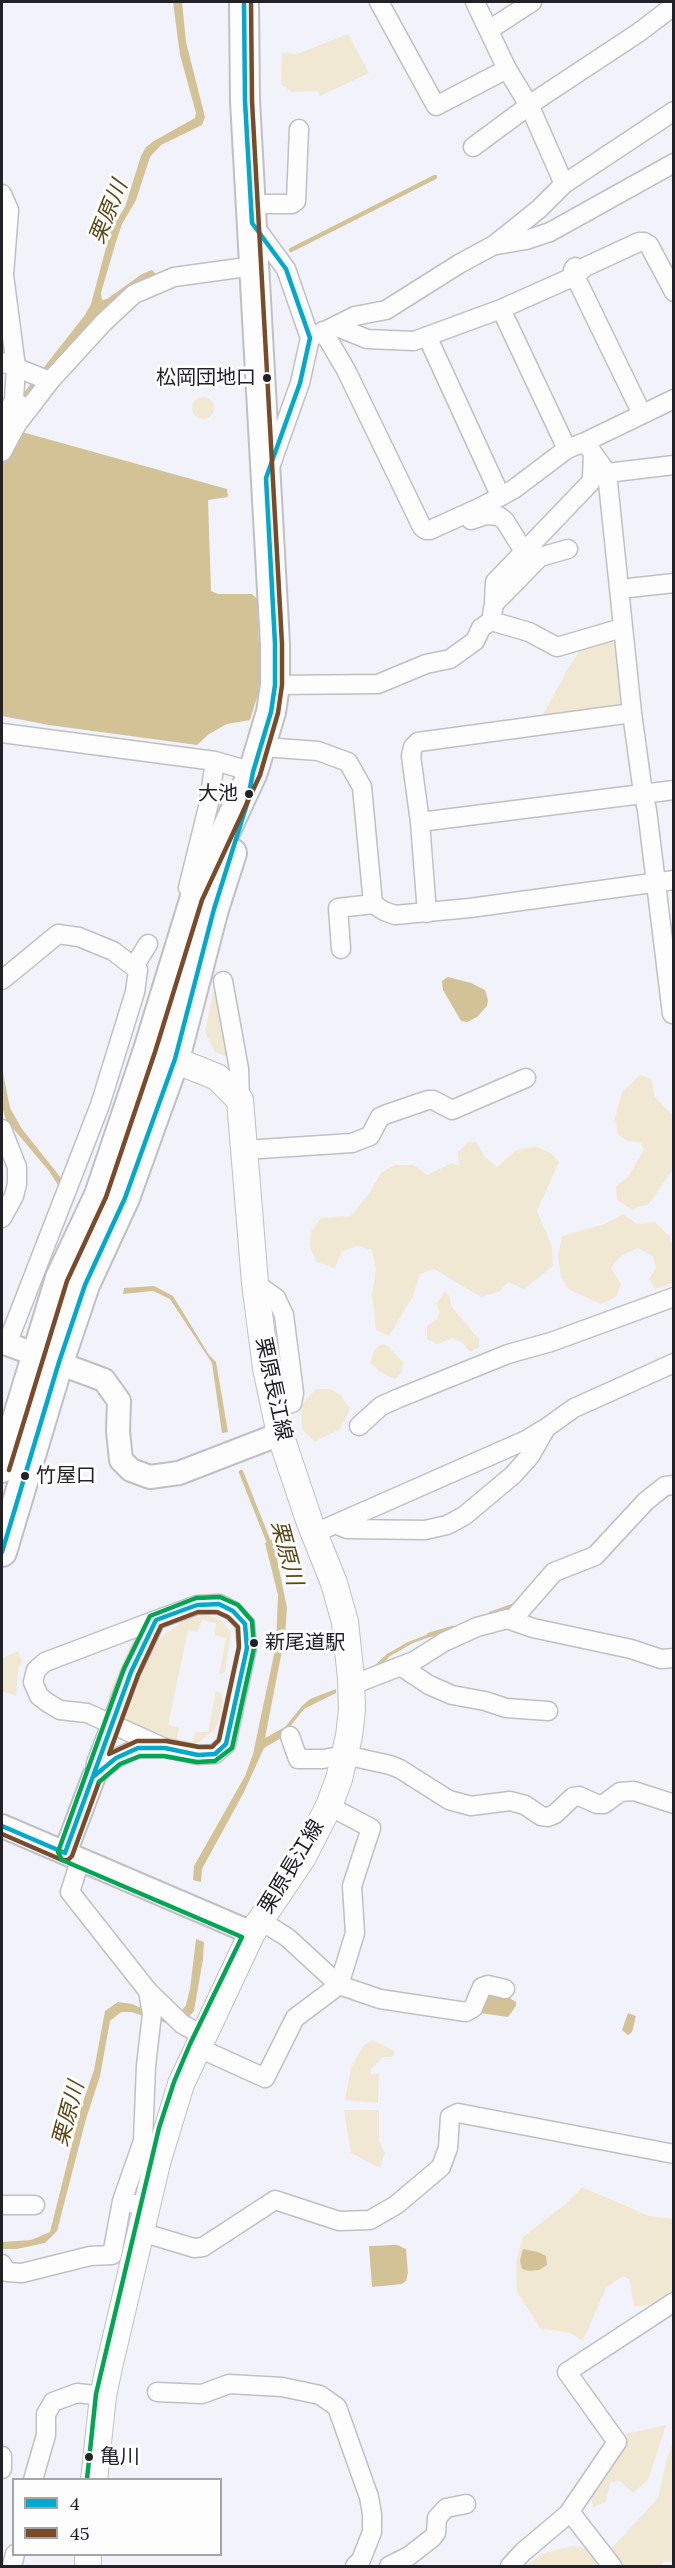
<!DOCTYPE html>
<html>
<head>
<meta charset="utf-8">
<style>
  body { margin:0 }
  #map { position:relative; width:675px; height:2568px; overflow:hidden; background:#f2f2fa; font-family:Lora,serif }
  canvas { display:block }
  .frame { position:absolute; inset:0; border:3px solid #212127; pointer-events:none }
  .legend { position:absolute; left:12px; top:2478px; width:210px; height:78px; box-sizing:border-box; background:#fdfdfd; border:2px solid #a5a5a7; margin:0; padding:8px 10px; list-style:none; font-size:18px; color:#212127 }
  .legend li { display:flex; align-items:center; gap:12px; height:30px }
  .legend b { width:30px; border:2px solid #a5a5a7 }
</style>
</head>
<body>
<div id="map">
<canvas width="675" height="2568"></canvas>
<div class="frame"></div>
<ul class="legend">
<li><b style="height:8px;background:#00a9ce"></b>4</li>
<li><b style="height:8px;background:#7a4b2a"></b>45</li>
</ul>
</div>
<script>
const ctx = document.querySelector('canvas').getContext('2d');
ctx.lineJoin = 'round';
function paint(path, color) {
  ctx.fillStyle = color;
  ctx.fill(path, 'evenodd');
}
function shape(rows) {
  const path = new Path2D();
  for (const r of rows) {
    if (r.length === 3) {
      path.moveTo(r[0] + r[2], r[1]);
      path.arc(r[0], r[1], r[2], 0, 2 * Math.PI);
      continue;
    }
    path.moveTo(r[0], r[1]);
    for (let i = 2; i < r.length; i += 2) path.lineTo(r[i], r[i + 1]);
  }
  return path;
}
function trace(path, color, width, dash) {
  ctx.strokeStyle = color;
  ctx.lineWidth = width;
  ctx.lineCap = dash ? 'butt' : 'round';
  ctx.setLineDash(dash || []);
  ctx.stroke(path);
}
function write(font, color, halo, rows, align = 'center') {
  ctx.font = font + ' Lora,"Noto Sans JP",serif';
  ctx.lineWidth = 6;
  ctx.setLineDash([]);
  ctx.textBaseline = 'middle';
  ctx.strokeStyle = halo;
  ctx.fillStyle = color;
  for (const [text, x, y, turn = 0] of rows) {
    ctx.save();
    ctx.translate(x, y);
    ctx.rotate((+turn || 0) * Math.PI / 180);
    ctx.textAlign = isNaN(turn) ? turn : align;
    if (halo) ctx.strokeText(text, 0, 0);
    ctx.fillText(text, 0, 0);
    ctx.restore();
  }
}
paint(shape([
  [348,34,369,73,320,96,318,91,292,92,281,84,282,53,297,54],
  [203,408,11],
  [616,633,623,707,540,720,569,667,588,638],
  [215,982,230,1058,215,1052,205,1032],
  [640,1075,652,1079,654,1096,673,1116,673,1169,649,1204,631,1209,617,1200,616,1186,628,1177,644,1150,640,1142,628,1141,618,1135,615,1118,622,1092],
  [468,1142,476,1142,484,1156,497,1167,515,1151,535,1146,551,1153,559,1162,537,1211,552,1246,553,1266,524,1289,508,1282,500,1291,481,1297,434,1269,420,1274,412,1298,389,1336,376,1330,372,1294,376,1269,372,1250,358,1246,342,1251,335,1268,316,1262,310,1246,311,1232,321,1218,351,1216,370,1192,381,1173,394,1165,414,1165,427,1175,452,1163,459,1166,458,1152],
  [623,1214,637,1224,655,1222,669,1236,673,1245,673,1283,655,1289,649,1279,656,1268,653,1256,638,1248,622,1255,611,1268,621,1284,616,1297,601,1304,568,1289,561,1277,558,1256,562,1236,605,1224],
  [445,1291,450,1297,451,1306,479,1339,479,1347,470,1352,463,1343,453,1338,437,1344,427,1339,427,1326,436,1320,440,1312,436,1304],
  [382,1344,388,1346,403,1362,402,1372,395,1379,380,1372,370,1362,375,1349],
  [316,1389,331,1389,341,1396,350,1409,340,1429,314,1442,302,1429,301,1405],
  [207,1615,221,1620,231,1632,225,1672,219,1675,226,1638,215,1635,216,1623,202,1620,198,1632,188,1630,168,1725,179,1727,177,1739,193,1742,195,1732,208,1732,216,1691,221,1693,223,1701,219,1720,214,1730,198,1743,184,1745,134,1729,124,1719,124,1710,136,1676,155,1642,185,1620],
  [134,1637,136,1639,118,1686,112,1698,107,1698],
  [18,1651,22,1662,18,1669,16,1696,2,1691,2,1658],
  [372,2040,395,2051,392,2057,383,2057,371,2069,371,2074,379,2074,378,2103,345,2100,351,2068,363,2046],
  [344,2110,379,2110,379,2142,385,2153,380,2168,351,2153],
  [582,2187,649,2216,673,2219,673,2292,659,2303,634,2307,630,2280,623,2276,606,2288,583,2341,570,2333,540,2328,517,2292,516,2262,523,2237,567,2203],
  [666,2425,648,2480,633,2493,620,2481,610,2483,606,2502,593,2507,590,2489,621,2435],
  [673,2443,673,2562,664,2561,661,2566,615,2566,612,2548,658,2498,667,2458],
  [572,2546,593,2549,598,2566,525,2566,544,2553]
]), '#f1e8d4');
paint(shape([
  [173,2,182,2,186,42,205,117,202,125,161,145,150,157,136,200,122,224,115,245,101,293,102,300,107,299,142,274,152,270,157,275,121,293,92,321,48,371,2,442,2,429,26,390,85,315,91,304,111,229,125,207,141,156,146,147,154,141,195,118,196,113,180,55],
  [22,432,227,489,228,497,208,500,211,591,218,594,252,594,257,599,260,669,258,694,250,720,227,724,209,734,197,745,49,725,2,716,2,459],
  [448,977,471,983,485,990,488,1000,487,1006,477,1017,467,1022,461,1021,457,1014,443,990,442,981],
  [2,1068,10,1108,22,1129,65,1183,62,1191,49,1171,6,1120,2,1107],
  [154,1286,173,1296,209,1355,216,1362,228,1432,222,1433,212,1363,170,1299,153,1291,123,1294,124,1288],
  [273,1539,287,1608,285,1635,265,1738,285,1727,302,1706,310,1699,336,1689,336,1693,304,1709,281,1738,264,1748,244,1792,202,1869,201,1882,193,1880,194,1866,245,1776,253,1754,276,1645,278,1595,265,1543],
  [434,1632,435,1635,413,1643,390,1656,377,1669,374,1666,387,1654,408,1642],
  [196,1939,204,1942,203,1959,194,2011,185,2021,173,2025,131,2012,121,2012,110,2021,100,2076,86,2119,57,2231,45,2243,17,2249,2,2249,2,2242,31,2240,50,2232,81,2108,94,2070,105,2011,118,2002,132,2004,165,2019,179,2014,186,2005,190,1989],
  [486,1993,508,1997,516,2002,516,2006,508,2017,480,2013],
  [628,2013,636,2016,632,2032,628,2035,622,2030],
  [397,2245,406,2249,408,2273,406,2281,402,2284,372,2287,369,2246],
  [523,2249,538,2252,546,2256,547,2265,539,2270,529,2271,522,2269,520,2260]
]), '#d4c297');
trace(shape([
  [291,250,435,177],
  [241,1472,270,1545],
  [490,1614,512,1606],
  [429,1635,453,1628]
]), '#d4c297', 4.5);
const minor = shape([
  [379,2,436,106,507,69],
  [475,2,507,69,530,107,564,184],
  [489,30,532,2],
  [473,147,538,99,638,33,671,8,673,2],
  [2,194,9,210,4,275,16,367,14,400,16,403,29,409],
  [251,204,292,204,296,201,299,129],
  [253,224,286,269,310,338,300,383,270,467],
  [497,245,526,240,550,232,674,163],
  [575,267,573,270,575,276,642,414],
  [501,309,567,449],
  [335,326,355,316,386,310,459,264,494,245,539,209,564,184,674,111],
  [323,331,346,370,422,527,426,530,430,530,483,506,514,489,567,449,585,442,674,399],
  [427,336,500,495],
  [310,338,335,326,367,339,414,341,501,309,575,276,585,267,639,242,644,242,649,245,674,292],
  [2,362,50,381],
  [2,423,14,400],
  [585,442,607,473,632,713,643,793,647,810,672,1014],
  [2,452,17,424,50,381,104,322,134,294,174,277,254,266],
  [607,473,674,465],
  [471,520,486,515,499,516,505,521,525,553],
  [620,589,674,583],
  [494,604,495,582,590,483,592,478,593,453],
  [491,621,529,632,557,647,622,628],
  [275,685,378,684,426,664,450,659,475,641,481,628,491,621,494,604,540,557,568,549],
  [2,733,215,761,253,772],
  [263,747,318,751,348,762,362,787,373,904,384,911,395,915,470,908,674,880],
  [420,822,674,790],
  [190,891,188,888,209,803,215,761],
  [427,913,420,822,411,756,413,747,418,742,632,713],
  [341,949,338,908,373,904],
  [135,965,148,944],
  [2,980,58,934,79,937,113,951,138,970,135,992,100,1105,7,1344],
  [223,981,239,1069,240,1100],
  [2,1129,17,1167,17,1184,14,1196,2,1218],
  [245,1150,352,1143,370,1136,380,1117,387,1114,428,1100,433,1100,452,1110,526,1078],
  [255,1283,276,1298,284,1315,294,1393,292,1403,274,1408],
  [359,1426,381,1406,399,1398,508,1354,551,1342,674,1297],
  [335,1524,347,1529,425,1530,447,1525,464,1516,513,1475,530,1456,546,1428],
  [315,1533,526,1440,546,1428,574,1408,674,1363],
  [513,1619,554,1572,595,1556,646,1501,665,1486,674,1485],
  [402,1667,429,1685,452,1695,485,1701,506,1708,548,1711],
  [352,1685,414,1661,444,1642,477,1627,507,1619,533,1628,631,1649,661,1659,674,1658],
  [290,1736,298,1759,323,1759,345,1755,390,1765,400,1769,449,1800,471,1806,510,1801,525,1805,541,1816,548,1817,555,1814,573,1797,579,1796,597,1804,604,1804,620,1792,634,1791,674,1804],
  [94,1776,116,1758,138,1748,165,1748,198,1755,215,1754,226,1744,247,1648,245,1624,233,1611,219,1604,197,1605,156,1620,45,1662,36,1670,33,1682,39,1696,48,1703,60,1710,87,1713,165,1748],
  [94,1776,96,1763,131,1672,156,1620],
  [80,1861,70,1892,148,1991,182,2024,202,2035],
  [260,1920,288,1938,339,1985,380,1999,466,2012,473,2008,482,1987,488,1985,505,1989],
  [197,2047,265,2078,295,2018,339,1985,355,1933,352,1886,371,1828,329,1806],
  [2,2205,35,2205],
  [147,2207,122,2201,143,2141,146,2066,152,2014,148,1991],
  [141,2232,194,2248,203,2247,275,2200,339,2221,370,2220,396,2205,441,2167,448,2148,450,2117,458,2113,674,2154],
  [2,2264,7,2272,22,2273,90,2256,112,2255,122,2201],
  [157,2392,202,2394,229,2384,282,2387,320,2395,337,2407,369,2497,372,2514,372,2532,361,2560,355,2566],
  [2,2469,2,2456],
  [33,2480,46,2435,46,2414,53,2402,77,2393,103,2396],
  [568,2514,617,2442,567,2372,674,2302],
  [12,2566,15,2554],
  [389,2566,409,2556,432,2538,436,2533,437,2518,446,2508,466,2504],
  [510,2566,523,2552,568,2514,574,2517,612,2566]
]);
const tertiary = shape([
  [2,1342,104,1380,119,1401,118,1431,121,1460,131,1470,150,1477,179,1473,280,1434],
  [2,1826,252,1933],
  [65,1853,94,1776]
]);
const secondary = shape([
  [94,2480,103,2396,109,2367,157,2163,181,2084,252,1933,303,1857,329,1806,339,1779,349,1736,352,1710,351,1678,345,1622,334,1583,310,1523,280,1434,266,1368,255,1283,240,1100,217,1077,157,1053],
  [88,2566,88,2554]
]);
const trunk = shape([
  [2,1468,60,1278,99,1195,148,1050,195,897,253,772,271,712,275,685,275,644,245,101,244,2],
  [2,1552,59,1362,85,1285,125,1198,175,1059,214,909,232,853]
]);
trace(minor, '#bfbfc6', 21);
trace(tertiary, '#bfbfc6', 26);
trace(secondary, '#bfbfc6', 28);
trace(trunk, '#bfbfc6', 32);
trace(minor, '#fdfdfe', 18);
trace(tertiary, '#fdfdfe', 22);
trace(secondary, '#fdfdfe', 26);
trace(trunk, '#fdfdfe', 28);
trace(shape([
  [2,1552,59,1362,85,1285,125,1198,175,1059,214,909,247,804,253,772,271,712,275,685,275,644,266,478,300,383,310,338,286,269,252,223,245,101,244,2],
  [2,1826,65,1853,131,1672,156,1620,197,1605,219,1604,233,1611,245,1624,247,1648,226,1744,215,1754,198,1755,165,1748,138,1748,116,1758,94,1776]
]), '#00a9ce', 4.5);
trace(shape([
  [9,1470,67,1281,106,1197,155,1052,202,900,260,775,278,713,282,685,282,644,252,101,251,2],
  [198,1612,217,1612,228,1617,238,1627,239,1647,219,1740,212,1747,199,1747,166,1741,137,1741,109,1754,138,1675,161,1626,198,1612],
  [2,1834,62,1860,68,1860,72,1856,99,1782]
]), '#7a4b2a', 4.5);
trace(shape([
  [87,2479,96,2394,159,2128,174,2082,190,2044,242,1937,62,1860,58,1852,124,1669,150,1616,196,1598,220,1597,238,1605,252,1621,254,1648,232,1748,215,1761,197,1762,164,1756,140,1756,120,1764,99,1782]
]), '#00a651', 4.5);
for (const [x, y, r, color] of [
  [267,378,5,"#212127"],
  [249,794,5,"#212127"],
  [25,1476,5,"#212127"],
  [254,1643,5,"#212127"],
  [89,2457,5,"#212127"]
]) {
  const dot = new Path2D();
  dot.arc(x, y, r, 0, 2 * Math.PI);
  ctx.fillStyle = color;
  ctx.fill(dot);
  trace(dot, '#fdfdfd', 2);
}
write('20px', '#212127', '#fdfdfd', [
  ["松岡団地口",256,378,"right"],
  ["大池",238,794,"right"],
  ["竹屋口",36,1476],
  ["新尾道駅",265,1643],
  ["亀川",100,2457]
], 'left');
write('21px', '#212127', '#fdfdfd', [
  ["栗原長江線",273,1389,78],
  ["栗原長江線",292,1867,-59]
]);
write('italic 22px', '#5b4916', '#fdfdfd', [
  ["栗原川",109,212,-68],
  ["栗原川",286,1553,75],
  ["栗原川",69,2114,-75]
]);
</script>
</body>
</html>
